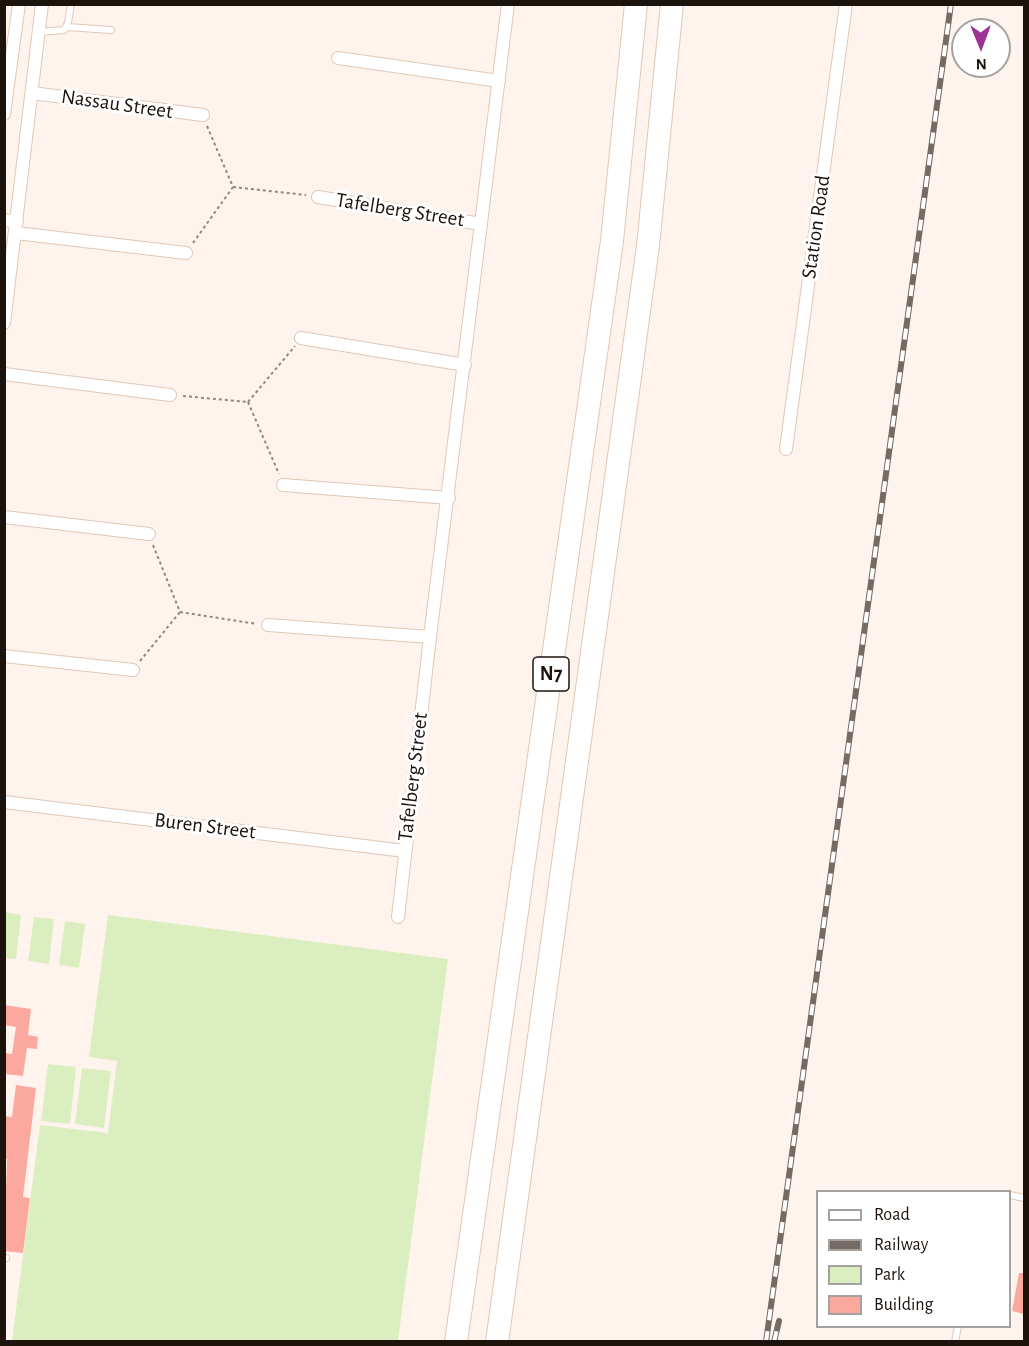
<!DOCTYPE html>
<html>
<head>
<meta charset="utf-8">
<style>
  body { margin:0 }
  #map { position:relative; width:1029px; height:1346px; overflow:hidden; background:#fff4ed; font-family:"Alegreya Sans",sans-serif }
  canvas { display:block }
  .frame { position:absolute; inset:0; border:6px solid #1c130c; pointer-events:none }
  .legend { position:absolute; left:816px; top:1190px; width:195px; height:138px; box-sizing:border-box; background:#fff; border:2px solid #a4a19e; margin:0; padding:8px 10px; list-style:none; font-size:18px; color:#1c130c }
  .legend li { display:flex; align-items:center; gap:12px; height:30px }
  .legend b { width:30px; border:2px solid #a4a19e }
  .north { position:absolute; left:951px; top:18px; width:60px; height:60px; box-sizing:border-box; background:#fff; border:2px solid #a4a19e; border-radius:50%; rotate:179deg; font-size:16px; font-weight:700; line-height:24px; text-align:center; color:#1c130c }
  .north::after { content:''; display:block; margin:auto; width:21px; height:27px; background:#9c3395; clip-path:polygon(50% 0,100% 100%,50% 72%,0 100%) }
</style>
</head>
<body>
<div id="map">
<canvas width="1029" height="1346"></canvas>
<div class="frame"></div>
<ul class="legend">
<li><b style="height:8px;background:#fff"></b>Road</li>
<li><b style="height:8px;background:#756b64"></b>Railway</li>
<li><b style="height:16px;background:#daeec0"></b>Park</li>
<li><b style="height:16px;background:#fba99e"></b>Building</li>
</ul>
<div class="north">N</div>
</div>
<script>
const ctx = document.querySelector('canvas').getContext('2d');
ctx.lineJoin = 'round';
function paint(path, color) {
  ctx.fillStyle = color;
  ctx.fill(path, 'evenodd');
}
function shape(rows) {
  const path = new Path2D();
  for (const r of rows) {
    path.moveTo(r[0], r[1]);
    for (let i = 2; i < r.length; i += 2) path.lineTo(r[i], r[i + 1]);
  }
  return path;
}
function trace(path, color, width, dash) {
  ctx.strokeStyle = color;
  ctx.lineWidth = width;
  ctx.lineCap = dash ? 'butt' : 'round';
  ctx.setLineDash(dash || []);
  ctx.stroke(path);
}
function write(font, color, halo, rows, align = 'center') {
  ctx.font = font + ' "Alegreya Sans",sans-serif';
  ctx.lineWidth = 6;
  ctx.setLineDash([]);
  ctx.textBaseline = 'middle';
  ctx.strokeStyle = halo;
  ctx.fillStyle = color;
  for (const [text, x, y, turn = 0] of rows) {
    ctx.save();
    ctx.translate(x, y);
    ctx.rotate((+turn || 0) * Math.PI / 180);
    ctx.textAlign = isNaN(turn) ? turn : align;
    if (halo) ctx.strokeText(text, 0, 0);
    ctx.fillText(text, 0, 0);
    ctx.restore();
  }
}
paint(shape([
  [5,912,21,915,16,959,5,958],
  [108,915,448,959,398,1341,12,1341,40,1125,108,1133,117,1061,89,1057],
  [34,917,54,919,49,964,28,961],
  [65,921,85,924,79,968,59,965],
  [48,1064,76,1067,70,1124,41,1121],
  [82,1068,111,1071,104,1128,75,1124]
]), '#daeec0');
paint(shape([
  [4,1005,31,1009,28,1035,38,1037,37,1049,27,1048,23,1076,4,1074,4,1053,12,1054,16,1027,4,1025],
  [16,1085,36,1088,23,1197,30,1198,23,1253,4,1251,7,1159,4,1158,4,1116,12,1117],
  [1019,1273,1024,1273,1024,1314,1012,1311]
]), '#fba99e');
const lane = shape([
  [67,27,111,30],
  [39,32,64,30,68,23,71,4],
  [1010,1195,1024,1198],
  [4,1258,6,1258],
  [955,1342,958,1326]
]);
const street = shape([
  [338,58,499,81],
  [32,93,203,115],
  [4,114,19,4],
  [318,197,481,224],
  [4,220,17,222],
  [16,233,186,253],
  [4,323,42,4],
  [301,338,465,365],
  [4,374,170,395],
  [786,449,846,4],
  [283,485,449,498],
  [4,517,149,534],
  [268,625,430,637],
  [4,656,133,670],
  [4,802,405,851],
  [398,917,430,637,508,4]
]);
const highway = shape([
  [456,1342,612,241,636,4],
  [497,1342,648,246,672,4]
]);
trace(lane, '#e0c7b5', 8);
trace(street, '#e0c7b5', 14);
trace(highway, '#e0c7b5', 24);
trace(shape([
  [207,126,233,187],
  [233,187,306,195],
  [193,243,233,187],
  [183,396,248,402],
  [248,402,279,474],
  [248,402,295,346],
  [153,545,180,612],
  [180,612,257,624],
  [140,661,180,612]
]), '#938881', 2, [3, 3]);
trace(lane, '#fff', 6);
trace(street, '#fff', 12);
trace(highway, '#fff', 22);
const rail = shape([
  [766,1342,951,4],
  [774,1342,779,1321]
]);
trace(rail, '#756b64', 6);
trace(rail, '#fff', 4, [11]);
for (const [x, y, w] of [
  [551,674,36]
]) {
  const box = new Path2D();
  box.roundRect(x - w / 2, y - 17, w, 34, 4.5);
  ctx.fillStyle = '#fff';
  ctx.fill(box);
  trace(box, '#1c130c', 1.5);
}
write('bold 20px', '#1c130c', null, [
  ["N7",551,674]
]);
write('21px', '#1c130c', '#fff', [
  ["Nassau Street",117,104,8],
  ["Tafelberg Street",400,210,9],
  ["Station Road",816,227,-82],
  ["Tafelberg Street",413,777,-83],
  ["Buren Street",205,826,7]
]);
</script>
</body>
</html>
